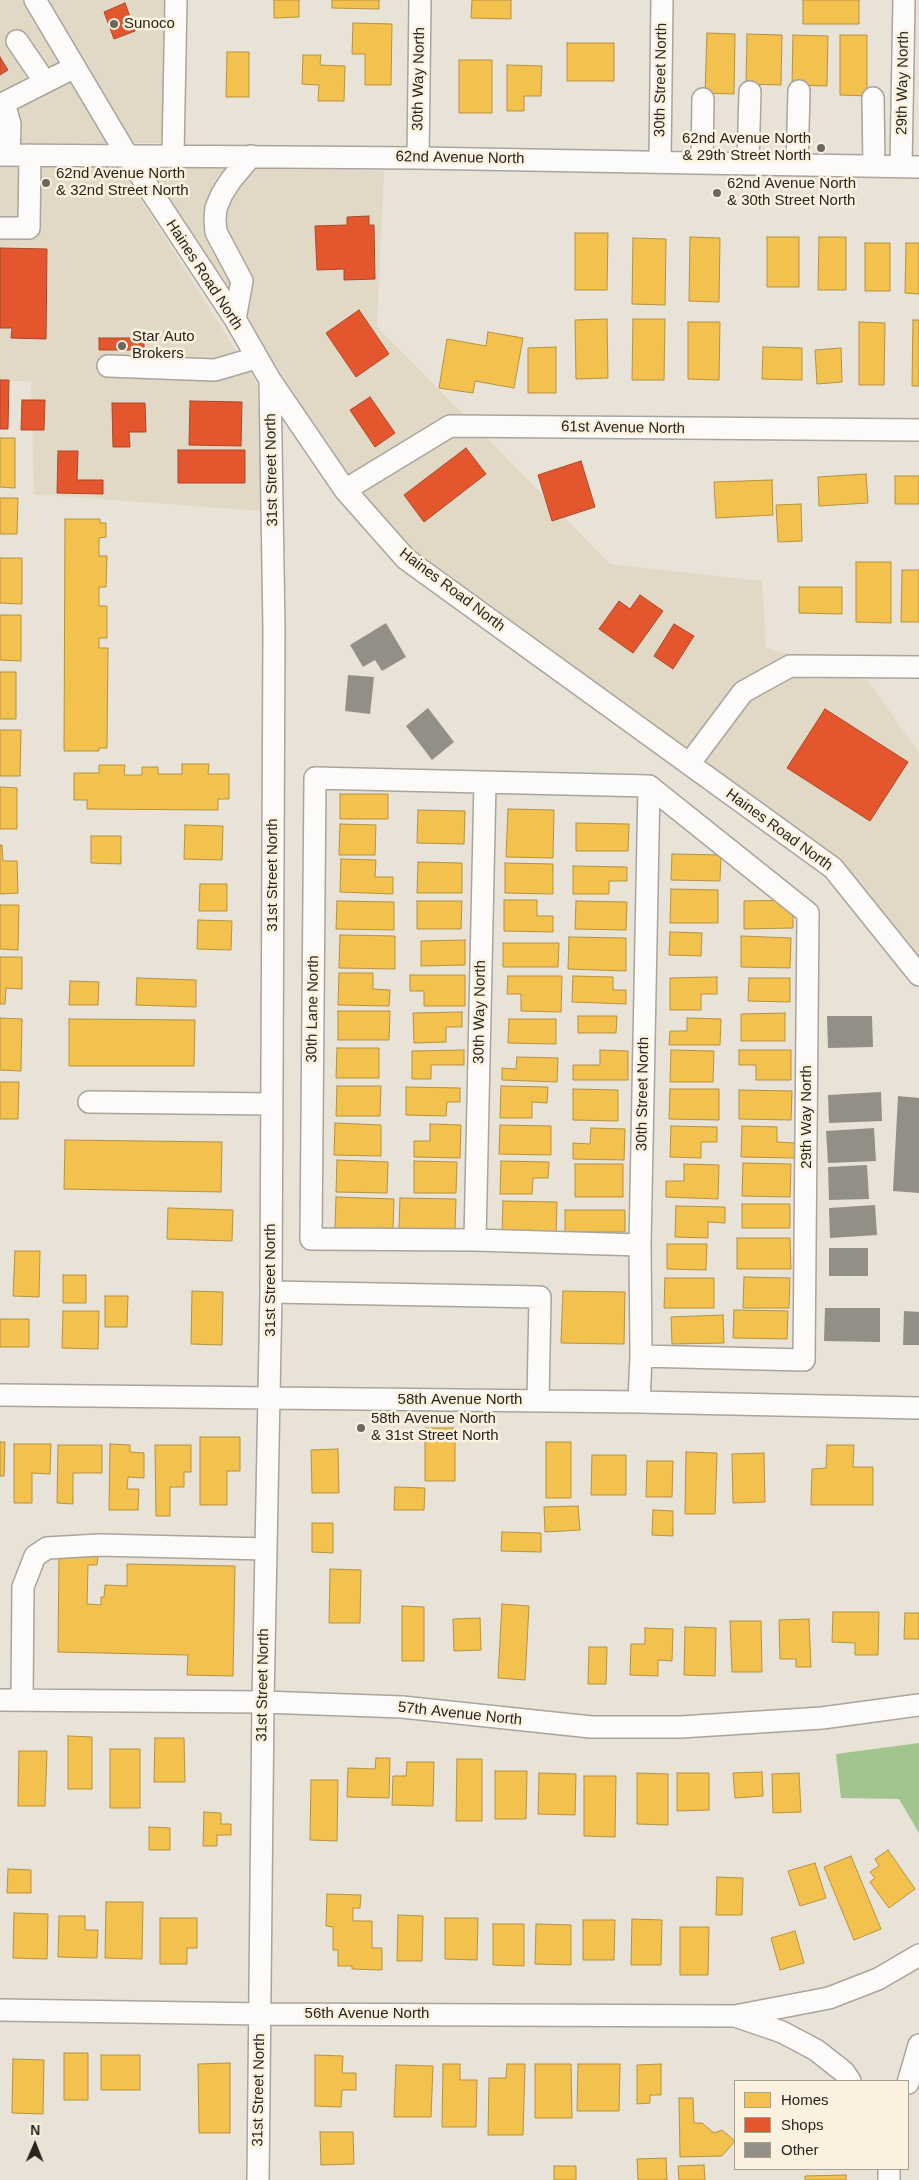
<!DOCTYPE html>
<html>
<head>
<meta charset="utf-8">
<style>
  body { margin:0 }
  #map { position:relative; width:919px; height:2180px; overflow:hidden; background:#e8e2d7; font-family:Helvetica,sans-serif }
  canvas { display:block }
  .legend { position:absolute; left:734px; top:2080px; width:175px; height:90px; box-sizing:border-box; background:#fbf1de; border:1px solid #a79f91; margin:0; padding:6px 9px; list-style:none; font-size:15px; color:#29251e }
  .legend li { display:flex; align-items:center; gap:10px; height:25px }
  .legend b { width:25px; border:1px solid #a79f91 }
  .north { position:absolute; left:10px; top:2120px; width:50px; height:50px; -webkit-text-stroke:4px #fbf1de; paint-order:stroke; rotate:1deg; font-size:14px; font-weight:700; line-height:20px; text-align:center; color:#29251e }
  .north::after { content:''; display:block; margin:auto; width:18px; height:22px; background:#29251e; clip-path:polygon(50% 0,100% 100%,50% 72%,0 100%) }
</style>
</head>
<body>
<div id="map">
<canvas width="919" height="2180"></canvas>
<ul class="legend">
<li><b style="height:14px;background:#f2c14e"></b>Homes</li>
<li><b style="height:14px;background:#e4572e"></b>Shops</li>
<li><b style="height:14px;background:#928f87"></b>Other</li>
</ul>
<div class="north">N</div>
</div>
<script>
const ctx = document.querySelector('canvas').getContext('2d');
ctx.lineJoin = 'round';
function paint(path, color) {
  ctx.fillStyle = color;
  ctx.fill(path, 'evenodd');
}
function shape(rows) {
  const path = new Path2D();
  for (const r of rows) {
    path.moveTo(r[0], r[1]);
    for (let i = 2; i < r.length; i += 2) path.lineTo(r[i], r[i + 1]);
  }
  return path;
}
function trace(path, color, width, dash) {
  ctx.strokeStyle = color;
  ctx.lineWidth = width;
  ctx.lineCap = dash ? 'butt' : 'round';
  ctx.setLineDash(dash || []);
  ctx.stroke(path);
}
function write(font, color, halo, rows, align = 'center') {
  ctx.font = font + ' Helvetica,sans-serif';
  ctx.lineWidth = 5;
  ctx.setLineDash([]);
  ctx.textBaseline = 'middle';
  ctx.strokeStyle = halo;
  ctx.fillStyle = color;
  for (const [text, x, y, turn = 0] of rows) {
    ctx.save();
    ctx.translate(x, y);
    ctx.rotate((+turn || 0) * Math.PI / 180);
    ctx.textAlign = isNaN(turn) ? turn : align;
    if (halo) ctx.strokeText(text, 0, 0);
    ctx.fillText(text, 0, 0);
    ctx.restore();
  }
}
paint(shape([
  [0,0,22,0,107,143,0,143],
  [47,0,165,0,163,143,133,143],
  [0,167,121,167,257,384,261,511,34,494,31,381,0,381],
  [147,167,384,171,377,327,463,414,445,416,348,475,278,376,278,368,273,368],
  [452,438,487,438,610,564,762,581,766,648,790,654,735,684,687,748,413,549,362,493],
  [793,678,867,679,919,753,919,957,839,858,705,762,750,701]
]), '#e2d8c6');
paint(shape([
  [919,1743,919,1833,899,1799,841,1798,836,1754]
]), '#a2c58f');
const homes = shape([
  [274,0,299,0,299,17,274,18,274,0],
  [332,0,379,0,379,9,332,8,332,0],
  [472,0,511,0,511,19,471,18,472,0],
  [803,0,859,0,859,24,803,24,803,0],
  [353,23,392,24,391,85,365,85,365,54,352,54,353,23],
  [707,33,735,34,734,94,705,93,707,33],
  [747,34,782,35,781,85,746,84,747,34],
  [793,35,828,36,827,86,792,85,793,35],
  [840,35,867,35,867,96,840,95,840,35],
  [567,43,614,43,614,81,567,81,567,43],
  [227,52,249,52,249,97,226,97,227,52],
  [303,55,321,55,320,65,345,66,344,101,318,101,319,85,302,84,303,55],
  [459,60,492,60,492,113,459,113,459,60],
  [507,65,542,66,541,96,524,96,524,111,507,111,507,65],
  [575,233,608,233,607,290,575,290,575,233],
  [690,237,720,238,719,302,689,301,690,237],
  [767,237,799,237,799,287,767,287,767,237],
  [819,237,846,237,846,290,818,290,819,237],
  [633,238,666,239,665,305,632,304,633,238],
  [865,243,890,243,890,291,865,291,865,243],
  [906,243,919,243,919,294,905,293,906,243],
  [607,319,608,378,576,379,575,320,607,319],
  [633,319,665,319,664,380,632,380,633,319],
  [913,320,919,320,919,386,912,386,913,320],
  [688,322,720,322,719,380,688,379,688,322],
  [859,322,885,323,884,385,859,385,859,322],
  [488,332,523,338,514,388,475,381,473,393,439,388,447,339,486,346,488,332],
  [556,347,556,393,528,393,528,348,556,347],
  [763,347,802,348,802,380,762,379,763,347],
  [841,348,842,382,817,384,815,350,841,348],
  [0,438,15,438,15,488,0,487,0,438],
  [866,474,868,503,819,506,818,477,866,474],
  [895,476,919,476,919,504,895,504,895,476],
  [772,480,773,515,716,518,714,482,772,480],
  [0,498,18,498,17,534,0,534,0,498],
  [801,504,802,541,778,542,776,505,801,504],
  [65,519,100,519,100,523,106,523,106,537,99,538,99,556,107,556,106,587,99,587,99,606,107,606,107,638,99,638,99,648,108,648,107,748,99,748,99,751,64,751,65,519],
  [0,558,22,558,22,604,0,603,0,558],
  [856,562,891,562,891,623,856,622,856,562],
  [902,570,919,570,919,622,901,622,902,570],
  [799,587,842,587,842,614,799,613,799,587],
  [0,615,21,615,21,661,0,660,0,615],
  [0,672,16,672,16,719,0,719,0,672],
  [0,730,21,730,20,776,0,776,0,730],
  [182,764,209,764,208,774,229,774,229,799,218,799,218,810,87,809,87,800,74,800,74,773,99,773,99,765,125,765,124,775,142,775,142,767,158,767,158,774,182,774,182,764],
  [0,787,17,788,17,829,0,829,0,787],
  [340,794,388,794,388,819,340,819,340,794],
  [508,809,554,810,553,858,506,857,508,809],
  [418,810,465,811,464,844,417,843,418,810],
  [576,823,629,824,628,851,576,851,576,823],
  [340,824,376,825,375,855,339,855,340,824],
  [185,825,223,826,222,860,184,859,185,825],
  [91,836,121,836,121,864,91,863,91,836],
  [0,845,2,845,3,861,17,861,18,893,0,894,0,845],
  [672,854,721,855,720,881,671,880,672,854],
  [341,859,376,860,375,877,393,877,393,894,340,892,341,859],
  [418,862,462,863,462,893,417,893,418,862],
  [505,863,553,864,553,894,505,893,505,863],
  [573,866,627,867,627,881,609,881,609,894,573,894,573,866],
  [200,884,227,884,227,911,199,911,200,884],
  [671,889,718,890,718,923,670,923,671,889],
  [504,900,537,900,537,916,553,916,553,932,504,931,504,900],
  [793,900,793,928,744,929,744,901,793,900],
  [337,901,394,902,394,930,336,929,337,901],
  [417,901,462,901,461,929,417,929,417,901],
  [576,901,627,902,626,930,575,929,576,901],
  [0,905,19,905,18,950,0,949,0,905],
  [198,920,232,921,231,950,197,949,198,920],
  [670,932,702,933,701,956,669,955,670,932],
  [340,935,395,936,395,969,339,968,340,935],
  [741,936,791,938,790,968,741,967,741,936],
  [569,937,626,938,626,971,568,969,569,937],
  [465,940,465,965,421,966,421,941,465,940],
  [503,943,559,943,558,967,503,967,503,943],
  [0,957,22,957,22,989,6,988,5,1004,0,1004,0,957],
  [339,973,373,973,373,989,390,990,389,1006,338,1005,339,973],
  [410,975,465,975,465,1006,424,1006,424,991,410,991,410,975],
  [508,976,562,976,561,1012,521,1011,521,994,507,994,508,976],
  [573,976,613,977,613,990,626,990,626,1004,572,1002,573,976],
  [717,977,717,994,701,994,701,1010,670,1010,670,978,717,977],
  [137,978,196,980,196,1007,136,1005,137,978],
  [749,978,790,978,790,1002,748,1001,749,978],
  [70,981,99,982,98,1005,69,1005,70,981],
  [338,1011,390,1011,389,1040,338,1040,338,1011],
  [462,1012,462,1027,446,1027,446,1042,414,1043,413,1013,462,1012],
  [785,1013,785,1041,741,1041,741,1014,785,1013],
  [578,1016,617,1016,616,1033,578,1033,578,1016],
  [0,1018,22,1019,21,1071,0,1070,0,1018],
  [687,1018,721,1019,720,1045,669,1045,670,1031,687,1031,687,1018],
  [69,1019,195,1020,194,1066,69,1066,69,1019],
  [509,1019,556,1019,556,1044,508,1043,509,1019],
  [337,1048,379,1048,379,1078,336,1078,337,1048],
  [464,1050,464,1065,431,1065,431,1079,412,1079,412,1051,464,1050],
  [600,1050,628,1051,628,1080,573,1080,573,1065,600,1065,600,1050],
  [671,1050,714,1051,713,1082,670,1082,671,1050],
  [739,1050,791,1050,791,1080,756,1080,756,1065,739,1065,739,1050],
  [517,1057,558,1058,557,1082,502,1080,502,1068,516,1069,517,1057],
  [0,1082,19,1082,18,1119,0,1119,0,1082],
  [337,1086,381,1086,380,1116,336,1116,337,1086],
  [501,1086,548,1087,547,1103,532,1102,532,1118,500,1118,501,1086],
  [406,1087,460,1088,460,1102,447,1102,446,1116,406,1115,406,1087],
  [573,1089,618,1090,618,1121,573,1120,573,1089],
  [670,1089,719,1089,719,1120,669,1119,670,1089],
  [739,1090,792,1091,791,1120,739,1119,739,1090],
  [335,1123,381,1125,381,1156,334,1155,335,1123],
  [430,1124,461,1125,460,1158,414,1157,414,1141,430,1141,430,1124],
  [500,1125,551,1126,551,1155,499,1154,500,1125],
  [671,1126,717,1127,717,1142,701,1142,701,1158,670,1157,671,1126],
  [742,1126,777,1127,777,1142,795,1143,795,1158,741,1157,742,1126],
  [591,1128,625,1129,624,1160,573,1159,573,1143,590,1144,591,1128],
  [65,1140,222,1142,221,1192,64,1189,65,1140],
  [337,1160,388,1162,387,1193,336,1192,337,1160],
  [414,1161,457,1162,456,1193,414,1193,414,1161],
  [501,1161,549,1162,548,1178,533,1178,532,1194,500,1194,501,1161],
  [743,1163,791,1164,790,1197,742,1196,743,1163],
  [575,1164,623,1164,623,1197,575,1197,575,1164],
  [684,1164,719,1165,718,1199,666,1197,666,1181,684,1181,684,1164],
  [336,1197,394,1199,393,1229,335,1228,336,1197],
  [400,1198,456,1199,455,1230,399,1229,400,1198],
  [503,1201,557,1202,556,1234,502,1233,503,1201],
  [742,1204,790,1204,790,1228,742,1228,742,1204],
  [676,1206,725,1207,725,1223,708,1222,708,1238,675,1237,676,1206],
  [168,1208,233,1210,232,1241,167,1239,168,1208],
  [565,1210,625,1210,625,1232,565,1232,565,1210],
  [737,1238,790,1238,791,1269,737,1269,737,1238],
  [667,1244,707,1244,706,1270,667,1269,667,1244],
  [15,1251,40,1251,39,1297,13,1296,15,1251],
  [63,1275,86,1275,86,1303,63,1303,63,1275],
  [744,1277,790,1278,789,1308,743,1308,744,1277],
  [665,1278,714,1278,714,1308,664,1308,665,1278],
  [192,1291,223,1292,222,1345,191,1344,192,1291],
  [563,1291,625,1292,624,1344,561,1343,563,1291],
  [105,1296,128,1296,127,1327,105,1327,105,1296],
  [734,1310,788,1311,787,1339,733,1338,734,1310],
  [63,1311,99,1311,98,1349,62,1348,63,1311],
  [723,1315,724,1343,672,1344,671,1317,723,1315],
  [0,1319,29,1319,29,1347,0,1347,0,1319],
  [425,1428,455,1428,455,1481,425,1481,425,1428],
  [200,1437,240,1437,240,1471,227,1471,227,1505,200,1505,200,1437],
  [0,1442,5,1442,4,1476,0,1476,0,1442],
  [546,1442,571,1442,571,1498,546,1498,546,1442],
  [14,1444,51,1444,50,1474,32,1473,32,1503,14,1503,14,1444],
  [110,1444,130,1445,130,1452,144,1453,144,1478,128,1477,127,1489,139,1489,138,1510,109,1510,110,1444],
  [58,1445,102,1445,102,1473,73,1473,73,1504,57,1503,58,1445],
  [155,1445,191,1445,191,1472,184,1472,184,1487,170,1487,170,1516,156,1516,155,1445],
  [827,1445,854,1445,853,1467,873,1467,873,1505,811,1505,812,1469,826,1468,827,1445],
  [338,1449,339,1493,312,1493,311,1450,338,1449],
  [686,1452,717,1453,715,1514,685,1514,686,1452],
  [764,1453,765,1502,733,1503,732,1454,764,1453],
  [592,1455,626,1455,626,1495,591,1495,592,1455],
  [647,1461,673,1461,672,1497,646,1497,647,1461],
  [395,1487,425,1488,424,1510,394,1510,395,1487],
  [578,1506,580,1530,545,1532,544,1507,578,1506],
  [653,1510,673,1511,673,1536,652,1535,653,1510],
  [312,1523,333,1523,333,1553,312,1552,312,1523],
  [502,1532,541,1533,541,1552,501,1551,502,1532],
  [59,1555,98,1556,97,1565,88,1565,87,1604,101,1605,101,1597,104,1597,105,1585,127,1586,127,1564,235,1566,233,1676,187,1675,188,1655,58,1652,59,1555],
  [330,1569,361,1570,360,1623,329,1623,330,1569],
  [502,1604,529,1606,525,1680,498,1678,502,1604],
  [402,1606,424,1607,424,1661,402,1661,402,1606],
  [833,1612,879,1612,878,1655,855,1655,855,1643,832,1642,833,1612],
  [905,1613,919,1613,919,1639,904,1639,905,1613],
  [480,1618,481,1650,454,1651,453,1619,480,1618],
  [809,1619,811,1667,796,1667,796,1659,780,1659,779,1620,809,1619],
  [730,1621,761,1621,762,1672,732,1672,730,1621],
  [685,1627,716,1628,715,1676,684,1675,685,1627],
  [645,1628,673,1629,672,1661,658,1660,658,1676,630,1675,631,1644,645,1644,645,1628],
  [589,1647,607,1647,606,1684,588,1684,589,1647],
  [68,1736,92,1737,92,1789,68,1789,68,1736],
  [155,1738,184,1738,185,1782,154,1782,155,1738],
  [110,1749,140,1749,140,1808,110,1808,110,1749],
  [19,1751,47,1751,45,1806,18,1806,19,1751],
  [376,1758,390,1758,389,1798,347,1797,348,1768,375,1769,376,1758],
  [457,1759,482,1759,482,1821,456,1821,457,1759],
  [407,1762,434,1762,433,1806,392,1805,393,1776,406,1776,407,1762],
  [495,1771,527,1771,526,1819,495,1819,495,1771],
  [762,1772,763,1796,735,1798,733,1773,762,1772],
  [539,1773,576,1774,575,1815,538,1814,539,1773],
  [637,1773,668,1774,668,1825,637,1824,637,1773],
  [677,1773,709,1773,709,1810,677,1811,677,1773],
  [799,1773,801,1812,773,1813,772,1774,799,1773],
  [584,1776,616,1776,615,1837,584,1836,584,1776],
  [311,1780,338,1780,337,1841,310,1840,311,1780],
  [204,1812,221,1813,221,1824,231,1824,231,1835,217,1835,217,1846,203,1846,204,1812],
  [149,1827,170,1828,170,1850,149,1850,149,1827],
  [888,1850,915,1889,889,1908,870,1882,875,1878,870,1872,879,1866,875,1859,888,1850],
  [851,1856,881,1929,854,1940,824,1867,851,1856],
  [815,1863,826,1898,800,1906,788,1871,815,1863],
  [8,1869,31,1870,31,1893,7,1893,8,1869],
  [717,1877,743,1878,742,1915,716,1915,717,1877],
  [327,1894,361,1895,360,1908,353,1908,353,1921,372,1921,372,1948,382,1948,382,1970,352,1969,352,1966,338,1966,338,1950,333,1950,333,1927,326,1926,327,1894],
  [106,1902,143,1902,142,1959,105,1958,106,1902],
  [14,1913,48,1914,47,1959,13,1958,14,1913],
  [398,1915,423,1916,422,1961,397,1961,398,1915],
  [59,1916,85,1916,85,1930,98,1930,97,1958,58,1957,59,1916],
  [160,1918,197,1918,197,1948,187,1948,187,1964,160,1964,160,1918],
  [445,1918,478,1918,477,1960,445,1959,445,1918],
  [632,1919,662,1920,661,1965,631,1965,632,1919],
  [583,1920,615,1920,614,1960,583,1960,583,1920],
  [493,1924,524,1924,524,1966,493,1965,493,1924],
  [536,1924,571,1925,571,1965,535,1964,536,1924],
  [680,1927,709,1927,708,1975,680,1975,680,1927],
  [795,1931,804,1963,780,1970,771,1938,795,1931],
  [64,2053,88,2053,88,2100,64,2100,64,2053],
  [101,2055,140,2055,140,2090,101,2090,101,2055],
  [315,2055,343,2056,342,2073,356,2073,356,2090,342,2090,341,2107,315,2106,315,2055],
  [13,2059,44,2060,43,2114,12,2113,13,2059],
  [230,2063,230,2133,199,2133,198,2064,230,2063],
  [443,2064,460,2064,460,2080,477,2080,476,2127,442,2127,443,2064],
  [507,2064,525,2064,523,2135,488,2135,489,2078,506,2078,507,2064],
  [535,2064,571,2064,572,2118,535,2118,535,2064],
  [578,2064,620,2064,619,2111,577,2111,578,2064],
  [661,2064,661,2095,650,2095,650,2103,637,2104,637,2065,661,2064],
  [396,2065,433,2066,431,2117,394,2117,396,2065],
  [679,2098,693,2098,694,2123,702,2123,714,2133,722,2130,735,2141,722,2156,680,2157,679,2098],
  [320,2132,353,2132,354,2164,321,2165,320,2132],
  [666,2158,667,2180,638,2180,637,2159,666,2158],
  [704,2165,705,2180,679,2180,678,2166,704,2165],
  [554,2166,576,2166,576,2180,554,2180,554,2166],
  [846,2175,846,2180,805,2180,805,2176,846,2175]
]);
paint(homes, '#f2c14e');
trace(homes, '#b69240', 1);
const shops = shape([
  [125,3,135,31,114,39,104,12,125,3],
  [0,57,8,70,0,75,0,57],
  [369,216,369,225,374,225,375,279,344,280,344,269,317,270,315,226,347,225,347,217,369,216],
  [0,248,47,249,46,339,11,338,12,328,0,328,0,248],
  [359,310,389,354,356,377,326,333,359,310],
  [99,338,144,338,144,350,99,350,99,338],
  [0,380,9,380,8,429,0,429,0,380],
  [370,397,395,433,375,447,350,410,370,397],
  [22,400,45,400,44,430,21,430,22,400],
  [190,401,242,402,241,446,189,445,190,401],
  [112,403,145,403,146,432,129,432,130,447,113,447,112,403],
  [466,448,486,474,424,522,404,495,466,448],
  [178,450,245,450,245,483,178,483,178,450],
  [58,451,78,451,77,480,103,480,103,494,57,493,58,451],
  [581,461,595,507,552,521,538,475,581,461],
  [640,595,663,611,633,653,599,629,619,601,630,609,640,595],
  [674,624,694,636,673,669,654,656,674,624],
  [825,709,908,762,870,821,787,768,825,709]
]);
paint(shops, '#e4572e');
trace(shops, '#ac4829', 1);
paint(shape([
  [386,623,406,657,382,671,375,660,363,667,350,645],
  [348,675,374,677,370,714,345,711],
  [428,708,454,742,432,760,406,726],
  [827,1016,872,1016,873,1047,828,1048],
  [881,1092,882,1121,829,1123,828,1095],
  [898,1096,919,1098,919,1193,893,1191],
  [874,1128,876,1161,828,1163,826,1131],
  [867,1165,869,1199,829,1200,828,1167],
  [875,1205,877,1235,830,1238,829,1208],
  [829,1248,868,1248,868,1276,829,1276],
  [825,1308,880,1308,880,1342,824,1341],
  [904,1311,919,1312,919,1345,903,1345]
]), '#928f87');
const minor = shape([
  [35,0,127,155,235,319,270,380,345,490,406,559,833,868,919,975],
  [17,41,45,82],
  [873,98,874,166],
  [0,155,418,158,919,167],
  [9,155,10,124,4,103,75,67],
  [173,155,176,0],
  [418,158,420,0],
  [660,161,662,0],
  [702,162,703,99],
  [748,163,750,92],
  [797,164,799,91],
  [901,166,904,0],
  [0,228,29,228,30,155],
  [235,319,242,281,216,232,215,219,216,208,222,194,231,180,251,156],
  [108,366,215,370,256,358],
  [345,490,450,426,919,430],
  [689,764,743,692,790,666,919,667],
  [89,1102,272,1104],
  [475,1240,485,783],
  [640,1245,475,1240,311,1239,315,778,649,786],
  [271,1292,540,1297,538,1401],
  [641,1356,804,1360,808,913,649,786],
  [0,1395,639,1402,919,1408],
  [639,1402,641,1356,640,1245,649,786],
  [0,1700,263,1702,402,1707,591,1727,681,1727,822,1718,919,1705],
  [22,1700,23,1587,35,1556,47,1548,99,1545,266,1549],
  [0,2010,261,2014,735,2016,829,1998,878,1979,919,1955],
  [738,2017,782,2032,816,2050,844,2072,850,2081],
  [908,2083,919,2045],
  [258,2180,263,1702,271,1292,274,630,270,380],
  [889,2180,889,2169]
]);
trace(minor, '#a9a49c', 24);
trace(minor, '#fcfbf9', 21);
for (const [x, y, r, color] of [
  [114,24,5,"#6c675f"],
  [821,148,5,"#6c675f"],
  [46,183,5,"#6c675f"],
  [717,193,5,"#6c675f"],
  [122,346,5,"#6c675f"],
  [361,1428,5,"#6c675f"]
]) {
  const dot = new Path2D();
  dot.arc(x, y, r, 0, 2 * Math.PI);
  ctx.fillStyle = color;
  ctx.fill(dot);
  trace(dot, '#fbf1de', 2);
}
write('15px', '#29251e', '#fbf1de', [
  ["Sunoco",124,24],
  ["62nd Avenue North",811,139,"right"],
  ["& 29th Street North",811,156,"right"],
  ["62nd Avenue North",56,174],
  ["& 32nd Street North",56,191],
  ["62nd Avenue North",727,184],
  ["& 30th Street North",727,201],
  ["Star Auto",132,337],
  ["Brokers",132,354],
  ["58th Avenue North",371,1419],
  ["& 31st Street North",371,1436]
], 'left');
write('15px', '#29251e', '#fbf1de', [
  ["30th Way North",419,79,-89],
  ["30th Street North",661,80,-89],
  ["29th Way North",903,83,-89],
  ["62nd Avenue North",460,158,1],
  ["Haines Road North",204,275,57],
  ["61st Avenue North",623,428,1],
  ["31st Street North",272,470,-91],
  ["Haines Road North",452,590,37],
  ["Haines Road North",779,830,36],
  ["31st Street North",273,875,-90],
  ["30th Lane North",313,1009,-89],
  ["30th Way North",480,1012,-89],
  ["30th Street North",643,1094,-89],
  ["29th Way North",807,1117,-90],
  ["31st Street North",271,1280,-90],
  ["58th Avenue North",460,1400],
  ["31st Street North",263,1685,-89],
  ["57th Avenue North",460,1714,6],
  ["56th Avenue North",367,2014],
  ["31st Street North",259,2090,-89]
]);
</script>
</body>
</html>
